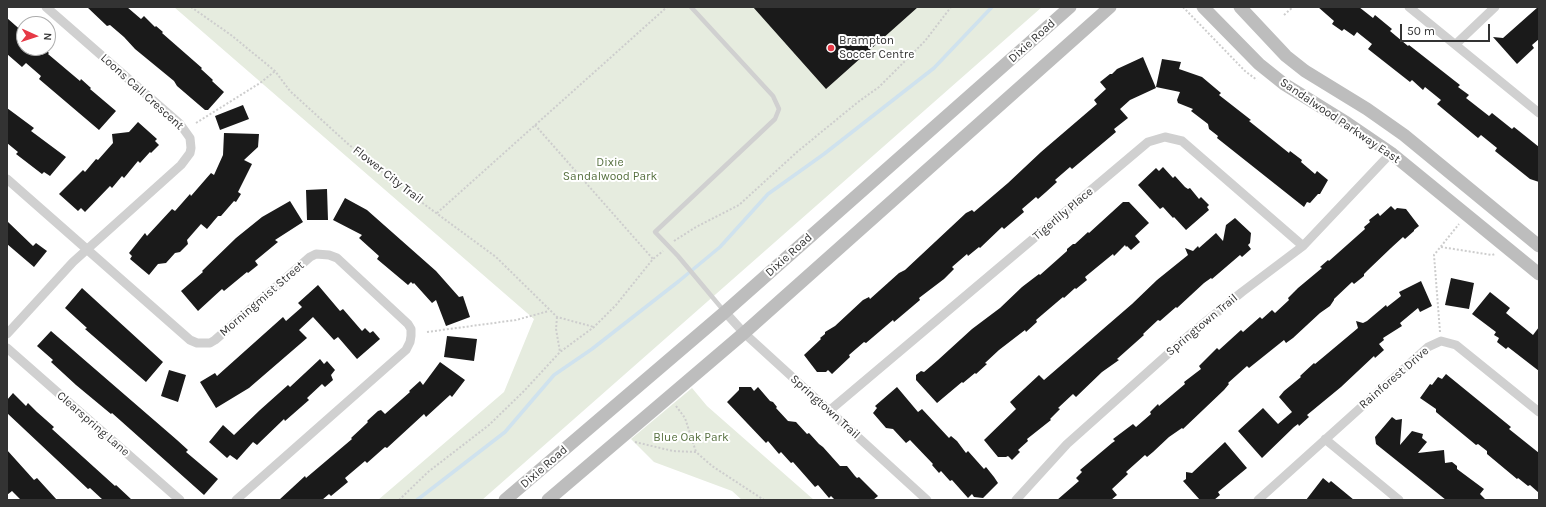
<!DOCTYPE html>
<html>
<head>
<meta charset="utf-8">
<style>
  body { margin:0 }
  #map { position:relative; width:1546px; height:507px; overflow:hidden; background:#fff; font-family:Karla,sans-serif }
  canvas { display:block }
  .frame { position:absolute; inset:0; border:8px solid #333; pointer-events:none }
  .north { position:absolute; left:16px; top:16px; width:40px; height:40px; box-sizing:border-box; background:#fff; border:1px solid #adadad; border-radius:50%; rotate:93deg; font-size:11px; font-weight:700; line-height:16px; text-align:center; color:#333 }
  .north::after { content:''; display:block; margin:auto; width:14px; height:18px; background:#e63946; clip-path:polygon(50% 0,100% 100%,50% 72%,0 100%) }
  .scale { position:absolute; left:1400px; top:24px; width:90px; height:18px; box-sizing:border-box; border:2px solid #333; border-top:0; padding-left:5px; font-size:12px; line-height:14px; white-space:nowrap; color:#333; -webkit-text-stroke:3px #fff; paint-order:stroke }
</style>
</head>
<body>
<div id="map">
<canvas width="1546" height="507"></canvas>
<div class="frame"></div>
<div class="north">N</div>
<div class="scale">50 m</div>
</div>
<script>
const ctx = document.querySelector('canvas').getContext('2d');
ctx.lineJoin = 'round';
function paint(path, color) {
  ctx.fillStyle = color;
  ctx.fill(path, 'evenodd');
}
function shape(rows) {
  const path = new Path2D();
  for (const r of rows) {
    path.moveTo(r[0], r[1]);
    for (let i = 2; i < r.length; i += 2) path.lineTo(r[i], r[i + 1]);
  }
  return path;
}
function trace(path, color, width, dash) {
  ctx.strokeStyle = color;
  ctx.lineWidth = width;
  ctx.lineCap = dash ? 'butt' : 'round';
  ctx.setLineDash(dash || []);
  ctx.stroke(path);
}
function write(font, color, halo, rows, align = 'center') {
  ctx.font = font + ' Karla,sans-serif';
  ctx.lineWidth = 4;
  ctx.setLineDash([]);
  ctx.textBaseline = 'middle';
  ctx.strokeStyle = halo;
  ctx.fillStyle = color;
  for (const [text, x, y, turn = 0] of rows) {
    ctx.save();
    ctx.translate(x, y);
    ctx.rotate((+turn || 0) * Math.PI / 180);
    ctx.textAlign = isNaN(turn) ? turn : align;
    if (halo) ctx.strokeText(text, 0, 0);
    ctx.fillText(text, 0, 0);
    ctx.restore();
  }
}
paint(shape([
  [174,7,1042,7,482,500,378,500,504,392,534,319],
  [692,388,707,406,814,500,742,500,732,491,654,462,631,439]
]), '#e6ecdf');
trace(shape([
  [417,500,505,432,554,375,592,349,679,281,720,247,768,194,824,154,934,68,992,7]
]), '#cfe2ee', 3.5);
paint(shape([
  [87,7,127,7,141,19,144,16,155,27,156,26,163,32,162,33,202,68,201,69,213,80,212,81,224,92,208,110,205,110,177,86,174,81,135,49,124,37,110,25,107,26],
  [753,7,918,7,826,89],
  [1318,7,1359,7,1373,18,1375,15,1392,29,1390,31,1408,46,1409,45,1460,85,1458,87,1469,95,1466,98,1489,116,1492,113,1512,129,1514,127,1539,147,1539,182,1530,179,1495,151,1497,148,1481,135,1478,138,1437,104,1441,100,1425,87,1423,90,1412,80,1410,82,1368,49,1372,44,1357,32,1354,36,1344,29,1342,31,1332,24,1334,21],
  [1538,7,1539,7,1539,39,1532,45,1534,48,1517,64,1493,37,1503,38],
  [7,18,24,33,24,48,44,48,49,53,48,54,80,81,81,79,91,88,90,89,116,111,99,130,39,79,41,76,26,63,22,67,7,54],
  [1143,57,1156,88,1130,100,1120,109,1128,118,1114,129,1116,132,1072,169,1070,167,1055,180,1057,182,1046,192,1038,199,1036,197,1022,209,1024,212,1004,229,1002,227,980,248,979,247,968,256,967,254,952,267,954,269,944,279,919,298,920,300,894,322,893,320,866,343,864,342,849,355,850,357,832,374,828,370,826,372,817,372,804,355,821,339,820,338,825,334,825,332,835,326,863,300,869,297,870,299,899,273,905,270,966,213,972,210,974,212,1008,183,1041,152,1097,104,1094,100,1106,89,1100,82,1110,74,1112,74,1117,69],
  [1162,59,1181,62,1179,69,1202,77,1221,93,1219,95,1251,120,1249,121,1289,153,1290,151,1302,160,1301,162,1315,174,1317,171,1328,180,1320,194,1318,194,1310,203,1307,202,1304,207,1217,138,1218,136,1209,129,1208,124,1191,111,1193,109,1178,103,1177,100,1180,92,1156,87],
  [243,105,249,119,220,130,215,116],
  [7,108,34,128,31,131,66,157,50,176,44,172,42,174,16,154,18,152,7,143],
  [138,122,157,139,155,141,159,145,151,153,150,152,140,163,138,161,124,178,122,176,112,188,110,186,85,212,81,208,78,211,59,194,83,170,85,172,96,159,98,160,113,143,112,134,129,132],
  [224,133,259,134,258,147,244,160,252,164,238,192,241,194,236,202,234,201,221,216,218,216,207,229,201,224,187,240,188,244,180,252,175,253,166,263,158,264,149,275,130,259,132,256,129,253,145,233,147,236,172,209,175,211,190,194,191,196,211,173,214,175,223,155],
  [1163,167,1173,178,1175,176,1185,187,1188,189,1190,188,1199,199,1201,197,1209,205,1207,207,1209,210,1186,230,1174,217,1173,218,1163,207,1160,209,1138,185,1156,168,1159,171],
  [327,189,328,220,307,220,306,190],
  [345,198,367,210,436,271,459,297,463,296,470,317,446,326,436,300,432,303,414,283,413,284,411,282,408,285,377,259,379,256,359,238,362,235,333,220],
  [290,201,303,222,275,240,278,242,255,261,258,265,248,273,247,272,224,291,222,289,198,311,181,291,203,272,202,271,236,238,262,217],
  [1123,202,1129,202,1149,223,1135,236,1140,242,1131,250,1127,246,1126,247,1125,245,1114,256,1113,254,1085,277,1087,280,1076,289,1075,288,1064,298,1063,297,1036,320,1037,322,1026,332,1025,330,999,350,985,363,987,364,976,374,975,373,963,383,962,382,937,403,916,380,916,375,921,371,924,372,938,360,972,329,1000,308,1022,287,1039,274,1040,275,1067,251,1067,249,1073,244,1075,244,1088,232,1089,233],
  [1391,206,1395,210,1397,208,1406,209,1419,226,1414,230,1414,231,1405,239,1403,237,1391,248,1368,270,1364,274,1364,276,1354,284,1352,282,1334,299,1334,300,1330,306,1320,313,1293,338,1286,343,1284,340,1249,368,1247,366,1228,383,1229,384,1224,390,1183,429,1182,428,1169,437,1153,452,1147,457,1145,455,1126,472,1128,474,1112,489,1117,495,1111,500,1057,500,1079,481,1076,478,1082,472,1080,470,1112,443,1115,441,1113,439,1133,424,1136,427,1151,414,1150,412,1158,404,1159,406,1185,384,1184,382,1201,369,1199,366,1217,348,1219,350,1241,330,1243,332,1260,317,1262,319,1272,310,1275,313,1289,300,1288,298,1298,288,1322,268,1320,267,1328,260,1329,261,1365,229,1364,227,1370,222,1369,220,1378,213,1380,216],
  [1235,218,1251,233,1250,243,1248,245,1251,249,1242,257,1240,255,1212,279,1211,278,1204,283,1177,308,1176,307,1160,321,1158,320,1143,334,1144,335,1117,359,1119,360,1102,372,1076,397,1073,394,1058,408,1060,409,1050,419,1051,420,1027,439,1028,441,1018,450,1020,452,1012,460,1008,456,1006,457,998,457,984,440,1016,409,1010,402,1039,375,1044,380,1132,304,1157,280,1188,255,1185,248,1193,251,1198,246,1199,248,1216,233,1223,241,1226,225],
  [7,221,33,246,36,243,47,251,34,267,7,244],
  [1451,278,1474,283,1469,309,1445,305],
  [1421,281,1432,306,1420,312,1418,308,1400,323,1402,326,1383,338,1384,340,1379,344,1384,350,1375,358,1374,356,1341,387,1307,415,1309,417,1299,426,1298,424,1294,427,1262,458,1238,431,1263,408,1278,424,1292,412,1279,397,1284,391,1301,377,1300,376,1314,363,1315,364,1358,328,1356,321,1363,323,1367,321,1386,305,1387,307,1401,296,1399,292],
  [318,285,340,311,343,309,362,331,365,328,370,333,373,331,380,339,357,359,338,337,334,340,313,317,299,330,307,338,249,388,216,408,200,382,215,373,217,376,283,317,286,321,302,307,298,303],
  [82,288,163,362,146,382,85,329,87,328,65,308],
  [1490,292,1510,308,1506,313,1533,335,1539,327,1539,371,1508,347,1506,349,1497,342,1499,338,1494,335,1496,332,1472,314],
  [51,331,177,440,188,450,186,452,218,479,204,495,112,413,111,414,76,385,51,362,53,360,37,346],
  [447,336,477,339,474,361,444,357],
  [320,359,324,364,327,361,335,370,331,375,333,380,325,387,322,384,307,398,309,400,285,421,284,419,257,445,253,442,237,460,230,455,227,458,209,442,223,425,234,435,260,410,288,385,290,387],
  [440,362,465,380,452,397,450,395,426,417,424,414,387,448,385,447,367,463,365,461,345,478,348,482,331,496,329,494,322,500,279,500,305,476,306,478,352,439,351,438,366,424,368,422,367,421,378,411,381,410,385,414,410,392,409,391,420,381,423,385],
  [169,370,186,375,178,402,161,396],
  [1446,374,1511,427,1509,429,1539,453,1539,493,1530,485,1528,486,1518,478,1517,479,1487,454,1487,451,1478,444,1476,445,1436,412,1436,409,1420,398,1430,384,1432,385,1438,377,1442,379],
  [739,387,751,387,754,391,758,387,770,401,773,402,777,407,776,408,788,421,796,422,807,434,809,433,819,444,823,447,840,466,847,466,855,476,857,478,859,477,878,496,873,500,835,500,831,496,829,498,818,485,815,487,793,462,791,463,781,452,779,454,768,441,766,443,727,402,739,390],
  [897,387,918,412,922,409,949,438,951,436,957,441,966,453,968,451,984,469,986,467,994,477,998,483,983,498,974,497,972,494,968,498,952,480,950,481,941,471,939,473,932,465,933,464,910,440,906,443,893,429,886,428,873,413,877,408,875,406],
  [13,393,26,406,28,403,37,412,54,427,52,429,115,486,116,485,132,500,103,500,90,488,88,489,7,413,7,400],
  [1392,417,1396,420,1402,419,1400,445,1412,431,1423,434,1422,438,1427,442,1418,453,1444,450,1445,463,1452,462,1457,466,1457,469,1484,489,1480,494,1486,500,1446,500,1376,444,1375,437],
  [1225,442,1247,468,1218,492,1220,495,1214,500,1200,500,1183,481,1186,479,1186,472,1192,473],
  [7,450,34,480,37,478,57,500,21,500,12,491,7,495],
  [1323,478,1329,483,1331,481,1354,500,1306,500]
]), '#1a1a1a');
trace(shape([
  [191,7,231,35,275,71,290,91,347,143,398,185,496,257,557,317,594,327],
  [1183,7,1245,71,1257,80],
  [1284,15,1293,7],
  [196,123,260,83,275,71],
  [535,125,653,259],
  [437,213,667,7],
  [674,241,696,227,739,205,797,152,858,102,879,87,925,41,951,7],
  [1441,247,1492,255,1495,254],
  [557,317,556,329,560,352],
  [427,332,516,320,549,311],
  [1440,332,1434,255,1459,224],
  [676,406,685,418,696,452],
  [635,442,673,451,696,452,712,466,764,500],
  [399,500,428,472,489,425,524,391,560,352,594,327,616,305,653,259,663,251]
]), '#cdcdcd', 2, [2, 2]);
trace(shape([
  [691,7,773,96,779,109,775,119,655,232,678,256,724,311]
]), '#d0d0d0', 4.5);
trace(shape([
  [1409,7,1539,113],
  [1456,44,1495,7],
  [7,179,190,340,197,343,210,343,215,340,310,257,316,254,329,255,337,258,408,324,411,329,411,336,410,342,406,350,236,500],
  [725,312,744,333,927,500],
  [7,334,73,262,181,165,190,153,191,148,190,138,180,124,46,7],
  [7,348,180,500],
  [829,411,1148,142,1165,137,1182,141,1303,246],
  [1325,439,1399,500],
  [1016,500,1067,444,1188,336,1242,292,1303,246,1391,153],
  [1258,500,1428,347,1441,341,1456,345,1539,412]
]), '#d0d0d0', 9);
trace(shape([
  [1203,7,1259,64,1284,84,1347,123,1391,153,1539,274],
  [1240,7,1286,56,1305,71,1367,109,1404,135,1539,246],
  [505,500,725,312,1070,7],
  [548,500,744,333,1110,7]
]), '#bdbdbd', 13);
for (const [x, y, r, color] of [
  [831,48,4,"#e63946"]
]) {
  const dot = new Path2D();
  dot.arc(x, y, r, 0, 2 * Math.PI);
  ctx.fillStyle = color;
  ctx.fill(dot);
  trace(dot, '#fff', 1.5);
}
write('12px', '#333', '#fff', [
  ["Brampton",839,41],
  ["Soccer Centre",839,55]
], 'left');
write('12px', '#333', '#fff', [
  ["Dixie Road",1032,41,-42],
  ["Loons Call Crescent",142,92,42],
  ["Sandalwood Parkway East",1340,121,34],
  ["Flower City Trail",388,175,38],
  ["Tigerlily Place",1063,214,-40],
  ["Dixie Road",789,255,-42],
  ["Morningmist Street",262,299,-41],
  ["Springtown Trail",1202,325,-40],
  ["Rainforest Drive",1394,378,-41],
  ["Springtown Trail",825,407,42],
  ["Clearspring Lane",93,424,41],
  ["Dixie Road",544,467,-41]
]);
write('12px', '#56703f', '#fff', [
  ["Dixie",610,163],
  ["Sandalwood Park",610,177],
  ["Blue Oak Park",691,438]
]);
</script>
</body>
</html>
